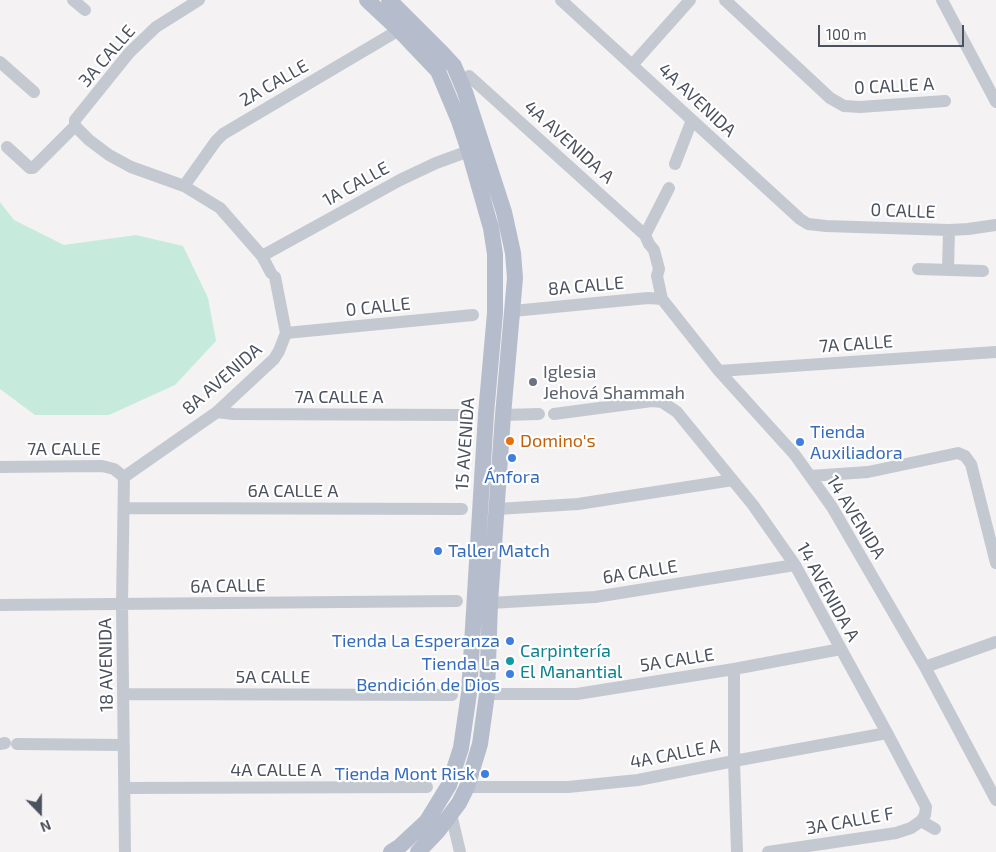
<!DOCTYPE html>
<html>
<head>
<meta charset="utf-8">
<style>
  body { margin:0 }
  #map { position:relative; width:996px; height:852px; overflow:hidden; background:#f4f2f2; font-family:"Exo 2",sans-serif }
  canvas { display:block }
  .north { position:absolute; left:15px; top:787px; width:50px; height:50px; -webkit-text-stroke:4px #fff; paint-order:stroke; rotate:158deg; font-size:14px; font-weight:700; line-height:20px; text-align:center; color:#4b515d }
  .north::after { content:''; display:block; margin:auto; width:18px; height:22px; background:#4b515d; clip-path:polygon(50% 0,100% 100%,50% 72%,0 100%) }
  .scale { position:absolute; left:818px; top:25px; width:146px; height:22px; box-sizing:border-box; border:2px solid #4b515d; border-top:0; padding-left:6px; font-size:15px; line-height:18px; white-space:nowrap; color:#4b515d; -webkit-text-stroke:4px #fff; paint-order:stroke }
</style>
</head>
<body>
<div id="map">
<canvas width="996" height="852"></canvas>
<div class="north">N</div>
<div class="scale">100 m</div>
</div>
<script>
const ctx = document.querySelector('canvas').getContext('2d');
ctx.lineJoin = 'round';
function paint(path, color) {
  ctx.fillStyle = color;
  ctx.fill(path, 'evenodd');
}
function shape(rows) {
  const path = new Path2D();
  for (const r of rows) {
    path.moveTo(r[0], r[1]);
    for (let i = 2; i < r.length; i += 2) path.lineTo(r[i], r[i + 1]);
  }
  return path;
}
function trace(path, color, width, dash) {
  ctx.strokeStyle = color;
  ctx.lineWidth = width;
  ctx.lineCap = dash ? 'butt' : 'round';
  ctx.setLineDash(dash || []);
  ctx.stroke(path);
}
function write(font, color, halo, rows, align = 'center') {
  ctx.font = font + ' "Exo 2",sans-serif';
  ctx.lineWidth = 4.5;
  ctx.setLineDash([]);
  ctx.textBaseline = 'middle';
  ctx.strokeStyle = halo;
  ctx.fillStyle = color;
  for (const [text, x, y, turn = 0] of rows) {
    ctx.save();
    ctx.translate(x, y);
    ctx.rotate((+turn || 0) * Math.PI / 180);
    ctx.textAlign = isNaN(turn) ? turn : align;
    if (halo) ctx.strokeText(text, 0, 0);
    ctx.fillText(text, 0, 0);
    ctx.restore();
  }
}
paint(shape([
  [0,202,14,220,64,245,136,235,183,246,208,298,216,341,175,385,109,415,35,415,0,389]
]), '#c6ebdc');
trace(shape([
  [73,0,85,10],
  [561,0,800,219,808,224,826,226,949,230,968,229,996,225],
  [725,0,830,98,844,106,860,107,945,101],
  [942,0,996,102],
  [0,62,34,92],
  [633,64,690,0],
  [469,76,645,235,649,244,654,250,659,269,657,276,662,299,719,371,795,455,832,507,925,667,996,800],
  [75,126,89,140,109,155,131,167,184,186,220,208,262,256,271,273],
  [75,126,75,120,129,53,156,27,199,0],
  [7,147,30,168,33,168,75,126],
  [675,164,692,120],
  [184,186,216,141,223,134,399,30],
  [645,235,669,188],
  [262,256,400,180,436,163,469,151],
  [918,269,983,271],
  [948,270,949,230],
  [513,311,648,298,662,299],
  [286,333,473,315],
  [719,371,996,352],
  [217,412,233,414,460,415],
  [554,414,652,401,662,402,677,412,753,505,795,565,887,733,926,807,925,815,921,821],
  [503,415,539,414],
  [0,467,102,466,114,469,124,477],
  [810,476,868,472,958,453,965,456,971,464,996,563],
  [124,477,122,604,125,852],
  [124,477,217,412,274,359,279,351,286,333,275,277],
  [124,508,462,509],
  [497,509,578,504,733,480],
  [490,603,595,597,795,565],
  [0,605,457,601],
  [925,667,996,642],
  [734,669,734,761,737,852],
  [124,694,452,695],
  [487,694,577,694,734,669,841,649],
  [0,744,5,743],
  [17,744,124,745],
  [467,787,568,787,638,780,734,761,887,733],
  [125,788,427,787],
  [451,814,460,852],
  [768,852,896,833,911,828,921,821,935,829]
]), '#c4c9d1', 12);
trace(shape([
  [367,0,399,30,438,71,459,121,469,151,491,228,495,254,495,313,486,414,469,693,461,748,449,785,427,821,399,847,391,852],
  [389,0,442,53,454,66,465,92,504,212,513,253,515,278,503,415,490,603,487,694,480,744,467,787,459,803,438,831,418,852]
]), '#b5bccc', 16);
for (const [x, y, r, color] of [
  [533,382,5,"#6b7280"],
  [510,441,5,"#e8710a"],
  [800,442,5,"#3f7fe0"],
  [512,458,5,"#3f7fe0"],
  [438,551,5,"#3f7fe0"],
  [510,641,5,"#3f7fe0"],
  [510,661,5,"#0f9aa8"],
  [510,674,5,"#3f7fe0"],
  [485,774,5,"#3f7fe0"]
]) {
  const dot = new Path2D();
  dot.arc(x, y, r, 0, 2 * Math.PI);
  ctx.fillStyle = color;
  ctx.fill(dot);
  trace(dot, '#fff', 2);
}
write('18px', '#4b515d', '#fff', [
  ["3A CALLE",107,56,-49],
  ["2A CALLE",274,83,-30],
  ["0 CALLE A",894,86,-3],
  ["4A AVENIDA",697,100,43],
  ["4A AVENIDA A",569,142,42],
  ["1A CALLE",356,184,-29],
  ["0 CALLE",903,211,2],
  ["8A CALLE",586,286,-5],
  ["0 CALLE",378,307,-6],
  ["7A CALLE",856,344,-4],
  ["8A AVENIDA",222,379,-41],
  ["7A CALLE A",339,397],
  ["15 AVENIDA",465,444,-86],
  ["7A CALLE",64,449],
  ["6A CALLE A",293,491],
  ["14 AVENIDA",856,517,58],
  ["6A CALLE",640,572,-9],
  ["6A CALLE",228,586,-1],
  ["14 AVENIDA A",828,592,61],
  ["5A CALLE",677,660,-9],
  ["18 AVENIDA",106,665,-91],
  ["5A CALLE",273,677],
  ["4A CALLE A",675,754,-11],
  ["4A CALLE A",276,770],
  ["3A CALLE F",850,821,-10]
]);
write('18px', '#5b616d', '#fff', [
  ["Iglesia",543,372],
  ["Jehová Shammah",543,393]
], 'left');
write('18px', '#366cbe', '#fff', [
  ["Tienda",810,432,"left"],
  ["Auxiliadora",810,453,"left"],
  ["Ánfora",512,477,"center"],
  ["Taller Match",448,551,"left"],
  ["Tienda La Esperanza",500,641],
  ["Tienda La",500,664],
  ["Bendición de Dios",500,685],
  ["Tienda Mont Risk",475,774]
], 'right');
write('18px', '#c56008', '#fff', [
  ["Domino's",520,441]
], 'left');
write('18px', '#0d838f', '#fff', [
  ["Carpintería",520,651],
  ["El Manantial",520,672]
], 'left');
</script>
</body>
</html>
